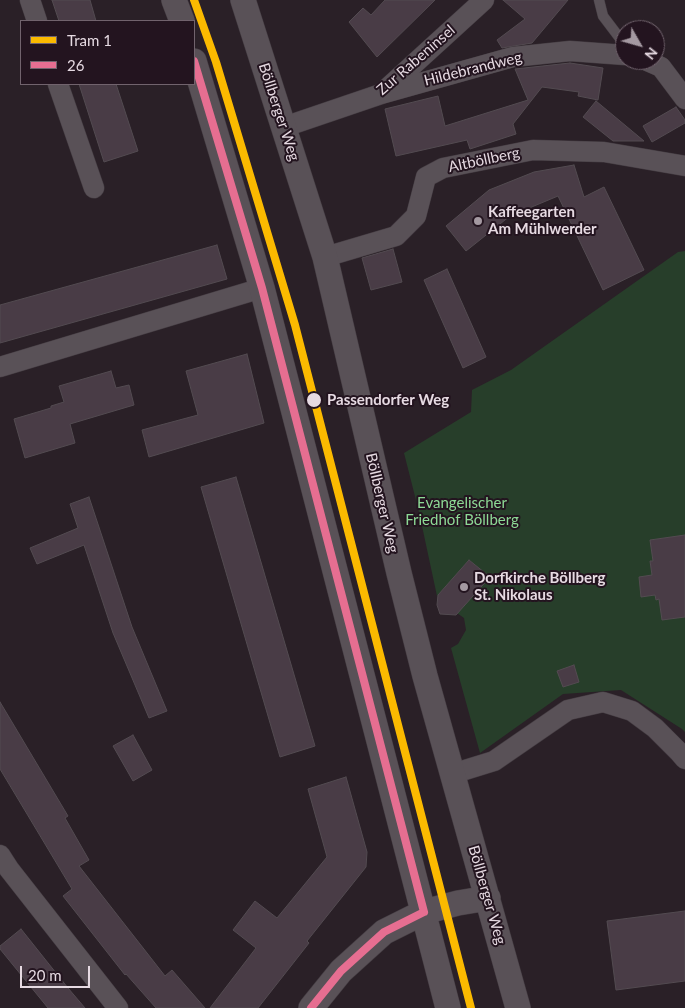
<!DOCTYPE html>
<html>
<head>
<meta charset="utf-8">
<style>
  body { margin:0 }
  #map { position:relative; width:685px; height:1008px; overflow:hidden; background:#2a2027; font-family:Lato,sans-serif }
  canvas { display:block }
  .legend { position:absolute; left:20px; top:20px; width:175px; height:65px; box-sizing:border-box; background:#23141f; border:1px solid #71636d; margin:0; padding:6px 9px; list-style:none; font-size:15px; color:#e6dae2 }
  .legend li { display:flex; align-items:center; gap:10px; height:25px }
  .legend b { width:25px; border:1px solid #71636d }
  .north { position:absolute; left:615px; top:20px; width:50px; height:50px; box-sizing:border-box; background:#23141f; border:1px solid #71636d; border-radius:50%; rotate:128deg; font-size:14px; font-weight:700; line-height:20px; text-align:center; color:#e6dae2 }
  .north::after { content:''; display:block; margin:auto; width:18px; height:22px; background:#a499a1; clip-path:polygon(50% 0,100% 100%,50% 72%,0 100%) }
  .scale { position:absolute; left:20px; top:966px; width:70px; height:22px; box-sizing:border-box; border:2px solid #e6dae2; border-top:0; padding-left:6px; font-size:15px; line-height:18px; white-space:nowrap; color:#e6dae2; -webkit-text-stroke:4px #23141f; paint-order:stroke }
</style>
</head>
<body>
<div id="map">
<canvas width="685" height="1008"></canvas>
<ul class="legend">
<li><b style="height:6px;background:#fbba00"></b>Tram 1</li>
<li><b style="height:6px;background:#e66e91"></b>26</li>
</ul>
<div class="north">N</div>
<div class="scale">20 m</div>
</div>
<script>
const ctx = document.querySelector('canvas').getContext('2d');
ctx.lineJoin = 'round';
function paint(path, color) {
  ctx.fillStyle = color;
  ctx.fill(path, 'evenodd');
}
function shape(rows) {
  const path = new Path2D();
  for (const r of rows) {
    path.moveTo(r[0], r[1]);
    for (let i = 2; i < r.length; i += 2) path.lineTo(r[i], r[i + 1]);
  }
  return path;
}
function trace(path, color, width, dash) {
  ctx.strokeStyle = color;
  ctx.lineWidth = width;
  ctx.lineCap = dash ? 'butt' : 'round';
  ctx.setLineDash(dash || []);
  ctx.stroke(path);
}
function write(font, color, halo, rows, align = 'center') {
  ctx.font = font + ' Lato,sans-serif';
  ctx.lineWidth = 4;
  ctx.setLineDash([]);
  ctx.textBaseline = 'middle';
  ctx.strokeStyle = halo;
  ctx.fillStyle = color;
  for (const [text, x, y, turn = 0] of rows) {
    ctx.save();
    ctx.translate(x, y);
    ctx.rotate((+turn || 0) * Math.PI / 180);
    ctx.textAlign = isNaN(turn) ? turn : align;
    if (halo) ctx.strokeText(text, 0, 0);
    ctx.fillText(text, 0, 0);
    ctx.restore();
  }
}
paint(shape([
  [685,251,685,732,682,729,621,690,563,694,480,753,451,648,458,644,466,630,464,618,457,613,490,577,469,560,437,596,422,526,418,522,420,516,404,453,471,412,472,390,511,370,678,252]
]), '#273e2a');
const building = shape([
  [52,0,90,0,96,21,59,21,52,0],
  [385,0,435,0,377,57,349,22,363,8,371,15,385,0],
  [503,0,568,0,532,43,502,48,497,40,525,19,503,0],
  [570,63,603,68,598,100,578,96,579,92,542,87,513,124,516,134,470,149,467,140,396,156,385,109,438,96,445,126,528,100,515,69,570,63],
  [79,84,116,84,138,151,104,162,79,84],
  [596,101,644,141,613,141,583,117,596,101],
  [676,107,685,120,685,123,652,142,643,126,676,107],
  [574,165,584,197,604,187,644,270,603,290,558,196,510,216,466,251,446,226,489,190,534,172,574,165],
  [217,245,227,279,0,343,0,305,217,245],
  [393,249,402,282,371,290,362,258,393,249],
  [447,269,486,357,463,368,424,280,447,269],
  [247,354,264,423,149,457,142,430,198,415,186,371,247,354],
  [111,371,116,388,129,385,134,405,70,424,75,443,25,458,14,419,51,408,51,406,64,402,59,386,111,371],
  [236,477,315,746,280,757,201,487,236,477],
  [89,497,132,627,167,711,149,718,113,633,84,545,37,564,30,548,78,528,70,504,89,497],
  [685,535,685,617,662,620,659,599,656,600,655,595,641,597,639,577,652,575,650,561,653,561,650,540,685,535],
  [469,560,490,577,456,615,440,614,437,605,438,595,469,560],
  [574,665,579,682,563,687,557,671,574,665],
  [0,702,68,816,65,818,89,860,79,866,165,976,172,970,205,1008,156,1008,126,974,125,975,63,896,72,889,0,769,0,702],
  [133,735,152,770,133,781,113,746,133,735],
  [346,777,367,852,366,867,307,941,309,943,258,1008,210,1008,256,948,233,930,255,901,277,918,327,857,308,789,346,777],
  [685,911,685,981,616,990,607,921,685,911],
  [21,929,68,988,85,1008,48,1008,0,949,0,946,21,929]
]);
paint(building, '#493c46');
trace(building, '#534b51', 1);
const service = shape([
  [599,0,603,16,625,45]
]);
const minor = shape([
  [30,0,37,21],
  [645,60,661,67,685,99],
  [58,84,94,188],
  [381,94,513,57,570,51,625,55],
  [284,127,381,94,484,0],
  [325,257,396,236,416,216,426,177,443,168,533,150,604,152,685,166],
  [0,367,262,288],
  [452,774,494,761,568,710,603,702,632,711,655,728,679,752,685,759],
  [0,855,9,869,118,1008]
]);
const tertiary = shape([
  [174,0,182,21],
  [243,0,325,257,399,573,425,676,518,1008],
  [194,61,262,288,448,1008],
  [311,1008,341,971,384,932,424,912,458,903,488,898]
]);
trace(service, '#443c42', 11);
trace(minor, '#443c42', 21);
trace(tertiary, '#443c42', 26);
trace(service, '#595157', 10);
trace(minor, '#595157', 20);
trace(tertiary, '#595157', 25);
trace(shape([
  [194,61,262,288,424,912],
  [311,1008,341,971,384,932,424,912]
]), '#e66e91', 8);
trace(shape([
  [194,0,216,62,295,325,471,1008]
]), '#fbba00', 8);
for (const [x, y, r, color] of [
  [478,221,5,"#a499a1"],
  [314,400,8,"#e6dae2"],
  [464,587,5,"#a499a1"]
]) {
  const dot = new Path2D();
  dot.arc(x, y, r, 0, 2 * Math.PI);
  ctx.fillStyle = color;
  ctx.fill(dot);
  trace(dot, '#23141f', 2);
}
write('15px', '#e6dae2', '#23141f', [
  ["Zur Rabeninsel",416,60,-41],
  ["Hildebrandweg",473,69,-14],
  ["Böllberger Weg",279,112,72],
  ["Altböllberg",484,160,-12],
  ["Böllberger Weg",382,503,77],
  ["Böllberger Weg",487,895,74]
]);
write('bold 15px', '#e6dae2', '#23141f', [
  ["Kaffeegarten",488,212],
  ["Am Mühlwerder",488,229],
  ["Dorfkirche Böllberg",474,578],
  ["St. Nikolaus",474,595]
], 'left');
write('bold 15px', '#e6dae2', '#23141f', [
  ["Passendorfer Weg",327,400]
], 'left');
write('15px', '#8dd995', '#23141f', [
  ["Evangelischer",462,503],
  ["Friedhof Böllberg",462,520]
]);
</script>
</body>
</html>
